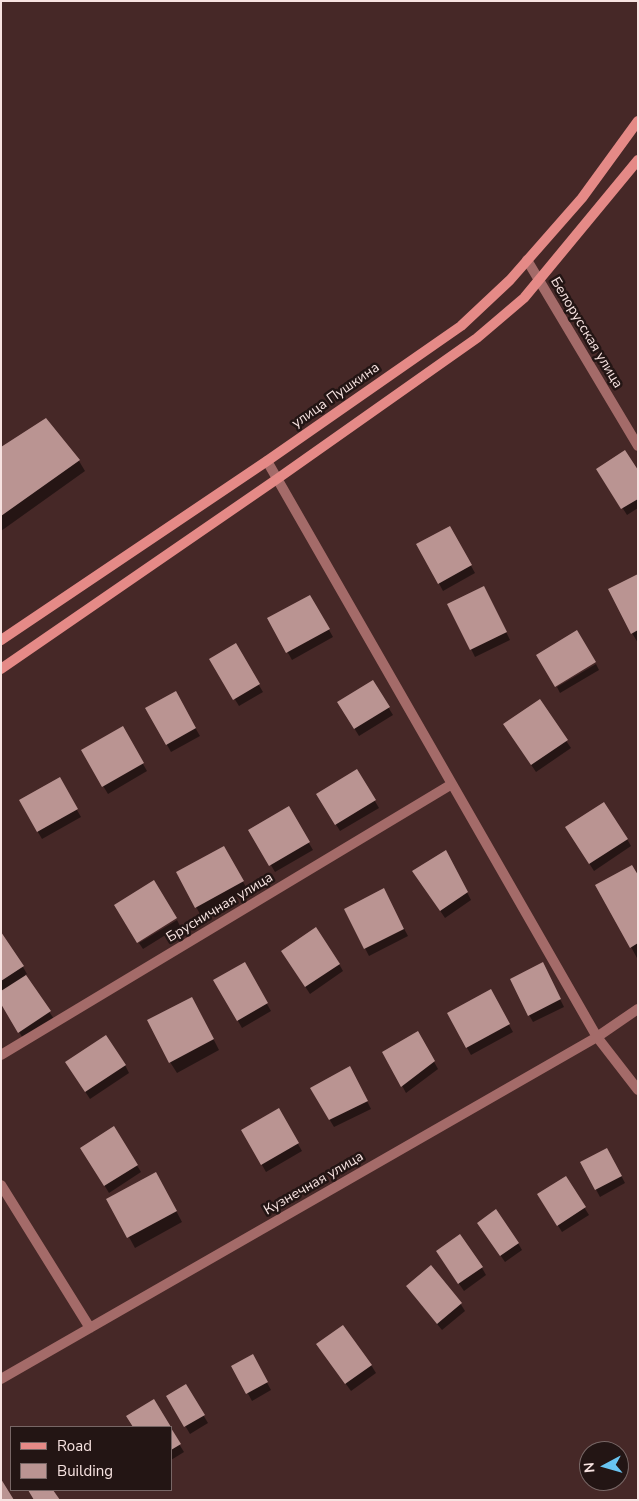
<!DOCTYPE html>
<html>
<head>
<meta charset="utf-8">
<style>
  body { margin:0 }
  #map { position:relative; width:639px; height:1501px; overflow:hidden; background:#462827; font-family:"Nunito Sans",sans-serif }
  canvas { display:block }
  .frame { position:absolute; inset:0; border:2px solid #f7e3e1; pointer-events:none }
  .legend { position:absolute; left:10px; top:1426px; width:162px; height:65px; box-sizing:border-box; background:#231514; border:1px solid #786766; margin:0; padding:6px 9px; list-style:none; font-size:15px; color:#f7e3e1 }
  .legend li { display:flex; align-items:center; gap:10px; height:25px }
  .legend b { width:25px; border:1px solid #786766 }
  .north { position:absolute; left:579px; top:1441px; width:50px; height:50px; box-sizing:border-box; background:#231514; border:1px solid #786766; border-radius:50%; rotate:264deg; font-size:14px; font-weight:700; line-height:20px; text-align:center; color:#f7e3e1 }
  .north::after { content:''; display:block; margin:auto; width:18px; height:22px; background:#69c4f1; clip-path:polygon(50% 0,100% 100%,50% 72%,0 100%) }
</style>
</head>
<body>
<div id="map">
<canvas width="639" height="1501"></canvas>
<div class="frame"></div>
<ul class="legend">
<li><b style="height:6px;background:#e58a87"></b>Road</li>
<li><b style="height:14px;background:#ba9492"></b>Building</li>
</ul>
<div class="north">N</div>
</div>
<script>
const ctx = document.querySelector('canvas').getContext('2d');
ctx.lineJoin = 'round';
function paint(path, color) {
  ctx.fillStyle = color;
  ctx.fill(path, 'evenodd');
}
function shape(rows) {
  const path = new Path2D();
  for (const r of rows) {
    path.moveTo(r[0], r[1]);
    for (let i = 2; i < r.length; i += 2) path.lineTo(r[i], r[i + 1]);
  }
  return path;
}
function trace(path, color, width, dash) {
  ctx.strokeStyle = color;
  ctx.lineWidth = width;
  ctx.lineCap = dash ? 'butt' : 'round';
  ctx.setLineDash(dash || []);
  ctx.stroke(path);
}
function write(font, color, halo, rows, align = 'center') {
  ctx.font = font + ' "Nunito Sans",sans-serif';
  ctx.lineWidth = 5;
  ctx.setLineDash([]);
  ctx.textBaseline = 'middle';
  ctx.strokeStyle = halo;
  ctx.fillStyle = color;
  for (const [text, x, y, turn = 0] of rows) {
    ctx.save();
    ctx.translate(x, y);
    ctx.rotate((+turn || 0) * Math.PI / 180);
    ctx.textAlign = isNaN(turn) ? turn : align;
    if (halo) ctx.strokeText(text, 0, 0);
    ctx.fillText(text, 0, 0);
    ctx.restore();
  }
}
paint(shape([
  [46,419,79,461,85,471,1,531,1,449],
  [598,469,638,473,638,508,627,515],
  [450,528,475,573,443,591,418,544],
  [638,576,638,643,632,633],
  [488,595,510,640,475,657,471,649],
  [310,596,333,637,292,660,269,619],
  [235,645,263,692,239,706,211,660],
  [596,664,599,670,560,693,557,687],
  [372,681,393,715,359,736,339,703],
  [175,693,200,736,171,752,147,709],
  [539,701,571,748,536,772,509,732],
  [122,728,147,771,108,794,82,751],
  [357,771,379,808,340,831,318,795],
  [59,779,81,817,42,839,20,801],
  [288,808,313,850,275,872,250,830],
  [571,835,627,839,631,846,594,871],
  [224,847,247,889,200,914,177,873],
  [450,859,471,900,445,918,418,878],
  [638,877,638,957,637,958,631,947],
  [387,897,408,936,369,956,345,909],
  [177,920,180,926,143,949,139,943],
  [1,936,23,967,27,974,25,975,54,1019,24,1040,1,1002],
  [287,959,339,964,343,971,310,994],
  [244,964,271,1011,242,1028,215,980],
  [546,971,564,1007,533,1022,529,1015],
  [490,991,513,1032,471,1055,448,1014],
  [198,1009,219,1050,177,1073,170,1062],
  [418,1033,438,1069,406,1093,384,1052],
  [125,1065,129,1073,90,1099,71,1070],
  [354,1075,371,1109,334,1127,311,1089],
  [278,1109,302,1151,266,1172,242,1130],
  [114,1128,141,1172,109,1193,82,1148],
  [607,1149,625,1183,600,1197,582,1163],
  [565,1177,589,1215,562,1232,543,1202],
  [162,1184,182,1222,135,1248,108,1199],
  [483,1230,518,1243,522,1250,505,1262],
  [441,1258,482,1268,486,1275,464,1291],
  [407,1287,460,1303,465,1311,442,1330],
  [322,1351,371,1365,376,1373,351,1391],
  [252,1355,271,1390,252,1401,233,1366],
  [186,1386,208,1423,190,1434,168,1397],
  [171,1431,184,1452,171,1460]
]), '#0007');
paint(shape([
  [46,418,80,460,1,516,1,447],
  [625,450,638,470,638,499,621,509,596,469],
  [450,526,472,565,438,584,416,544],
  [638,574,638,630,631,634,608,589],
  [484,586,507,632,470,650,447,604],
  [310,595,330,629,286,653,267,618],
  [577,630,596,662,555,687,536,655],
  [236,643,260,684,233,700,209,659],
  [373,680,390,707,354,729,337,702],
  [176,691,196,728,166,745,145,708],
  [540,699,568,740,531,765,503,724],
  [123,726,144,763,102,787,81,750],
  [357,769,376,800,335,825,316,794],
  [60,777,78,809,37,832,19,800],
  [604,802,628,839,589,864,565,827],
  [289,806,310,842,269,866,248,830],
  [224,846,244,881,195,908,176,872],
  [446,850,468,892,440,911,412,871],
  [632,865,638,875,638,943,630,948,595,885],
  [154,880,177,918,137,943,114,905],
  [384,888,404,929,364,949,344,909],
  [316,927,340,964,305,987,281,951],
  [1,932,24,966,1,981],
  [245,962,268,1003,237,1021,213,980],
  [543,962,561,999,528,1016,510,979],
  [26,975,51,1011,18,1033,1,1004,1,991],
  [491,989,510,1024,466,1048,447,1013],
  [192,997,214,1039,169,1063,147,1020],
  [418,1031,435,1061,401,1087,382,1052],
  [106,1035,126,1065,85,1092,65,1062],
  [350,1066,368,1101,329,1120,310,1088],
  [279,1108,299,1143,261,1165,241,1130],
  [114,1126,138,1165,104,1186,80,1148],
  [607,1148,622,1176,595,1190,580,1162],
  [156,1172,177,1211,127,1238,106,1199],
  [566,1176,586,1207,557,1226,537,1194],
  [496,1209,519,1243,500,1256,477,1223],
  [460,1234,483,1267,458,1284,436,1251],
  [431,1265,462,1303,437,1324,406,1286],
  [343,1325,372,1365,345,1384,316,1344],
  [253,1354,268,1382,246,1394,231,1366],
  [186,1384,205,1415,184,1427,166,1396],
  [154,1399,171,1427,133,1427,126,1416],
  [171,1428,181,1444,171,1450],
  [1,1479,14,1500,1,1500],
  [28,1490,53,1490,60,1500,34,1500]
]), '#ba9492');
trace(shape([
  [527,260,638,446],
  [267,461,597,1037,638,1090],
  [1,1055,452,784],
  [1,1185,90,1328],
  [1,1379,597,1037,638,1009]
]), '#a46b69', 10);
trace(shape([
  [1,640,267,461,461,326,510,280,582,198,638,121],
  [1,669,277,479,477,338,524,298,638,160]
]), '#e58a87', 10);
write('14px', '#f7e3e1', '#231514', [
  ["Белорусская улица",586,333,59],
  ["улица Пушкина",336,396,-35],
  ["Брусничная улица",220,908,-31],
  ["Кузнечная улица",314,1184,-30]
]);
</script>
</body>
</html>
